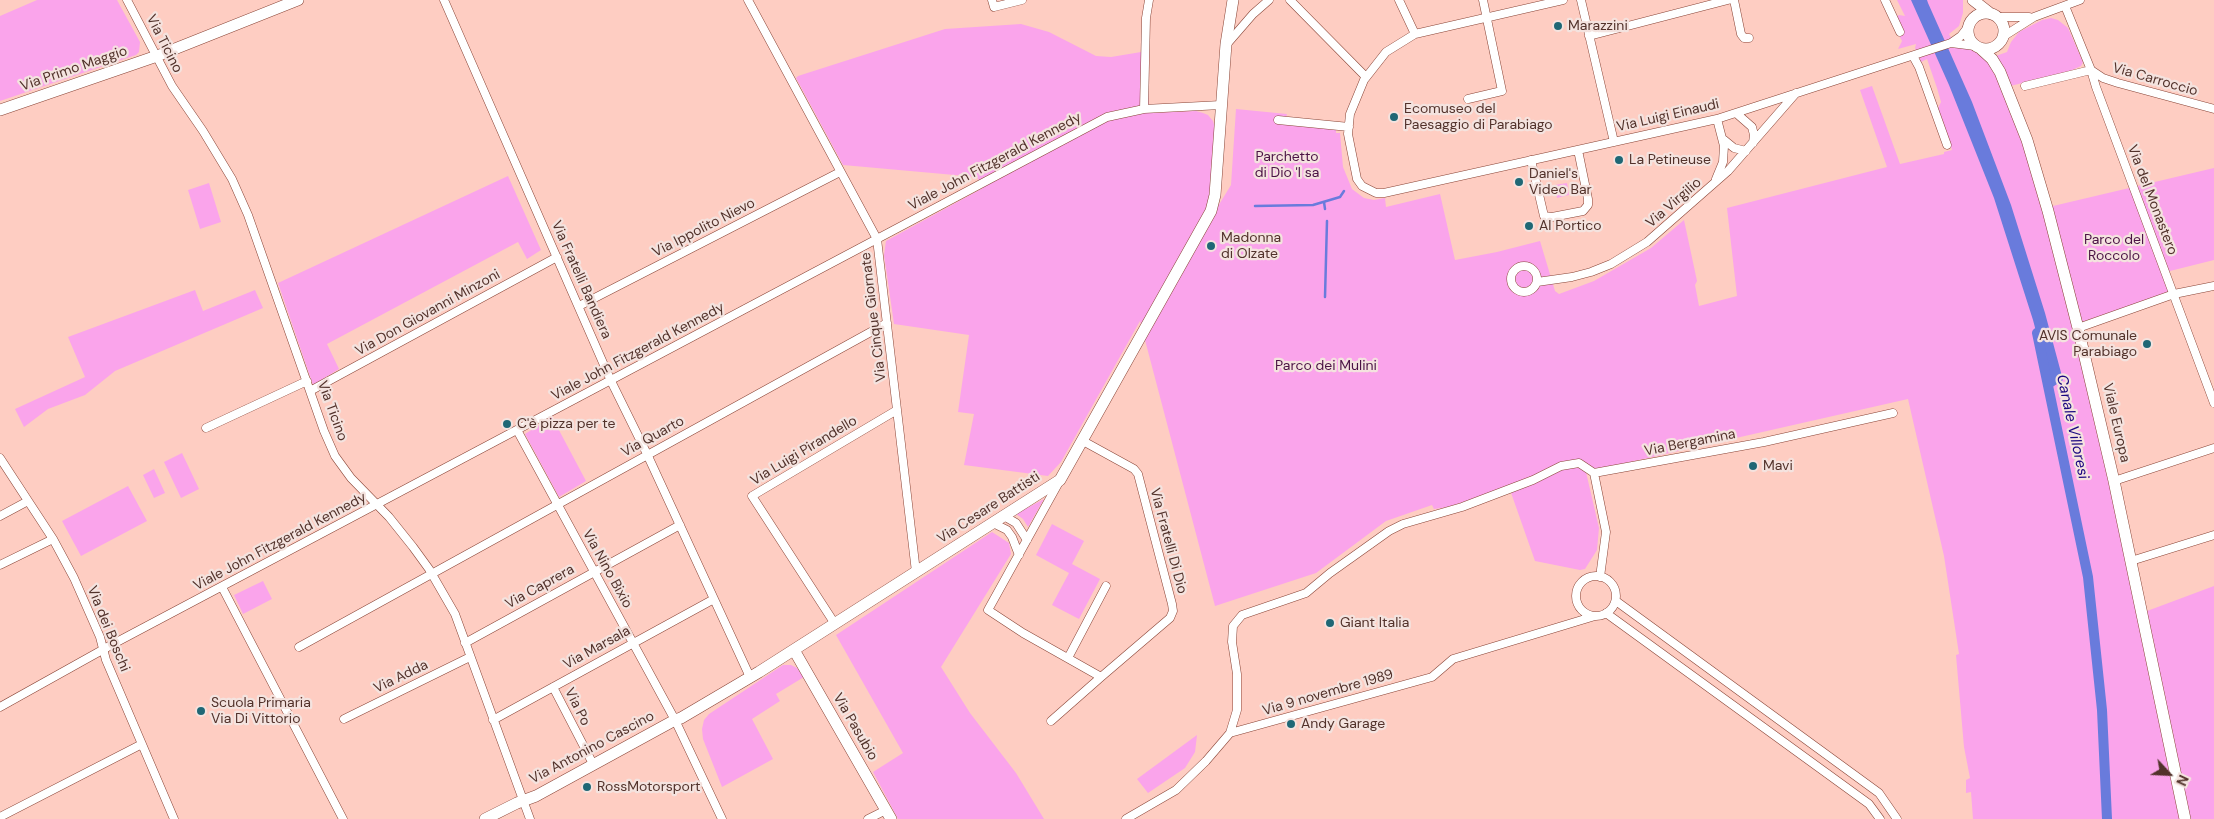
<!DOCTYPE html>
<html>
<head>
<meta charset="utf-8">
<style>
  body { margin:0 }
  #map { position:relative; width:2214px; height:819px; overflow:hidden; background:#fecdc2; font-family:"DM Sans",sans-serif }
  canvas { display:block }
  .north { position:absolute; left:2144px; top:749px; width:50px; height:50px; -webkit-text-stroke:4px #f4e3df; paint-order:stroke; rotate:115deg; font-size:14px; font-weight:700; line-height:20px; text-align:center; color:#52322b }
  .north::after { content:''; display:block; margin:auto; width:18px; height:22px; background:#52322b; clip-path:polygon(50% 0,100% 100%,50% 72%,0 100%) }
</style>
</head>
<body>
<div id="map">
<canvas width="2214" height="819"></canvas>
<div class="north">N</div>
</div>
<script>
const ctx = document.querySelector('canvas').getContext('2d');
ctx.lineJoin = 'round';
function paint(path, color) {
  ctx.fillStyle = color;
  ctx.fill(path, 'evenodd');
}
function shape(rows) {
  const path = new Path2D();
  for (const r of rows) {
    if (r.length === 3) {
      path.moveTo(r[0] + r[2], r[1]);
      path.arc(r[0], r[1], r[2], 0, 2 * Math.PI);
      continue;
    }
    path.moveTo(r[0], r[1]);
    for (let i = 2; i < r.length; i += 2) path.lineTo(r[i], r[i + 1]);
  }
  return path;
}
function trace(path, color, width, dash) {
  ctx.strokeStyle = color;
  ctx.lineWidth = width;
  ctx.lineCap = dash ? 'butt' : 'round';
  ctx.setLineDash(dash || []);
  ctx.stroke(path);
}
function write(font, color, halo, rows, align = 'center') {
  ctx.font = font + ' "DM Sans",sans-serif';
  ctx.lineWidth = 4.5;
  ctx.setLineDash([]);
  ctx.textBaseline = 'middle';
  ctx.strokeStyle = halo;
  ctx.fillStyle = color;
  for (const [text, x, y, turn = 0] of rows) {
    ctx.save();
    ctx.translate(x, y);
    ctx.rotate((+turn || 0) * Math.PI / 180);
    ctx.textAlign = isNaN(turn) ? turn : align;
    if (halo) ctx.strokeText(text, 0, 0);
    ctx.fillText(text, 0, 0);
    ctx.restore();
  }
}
paint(shape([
  [37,0,117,0,140,42,139,52,136,55,0,101,0,16],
  [1897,0,1963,0,1963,13,1959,26,1949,34,1954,43,1965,41,1993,57,2007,52,2011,42,2019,32,2042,20,2051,18,2058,20,2068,28,2083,62,2081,66,2068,72,2006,87,2028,129,2053,210,2053,206,2214,168,2214,260,2162,273,2168,291,2166,294,2076,324,2139,614,2214,586,2214,819,1973,819,1971,792,1966,793,1966,780,1970,778,1964,747,1956,655,1959,654,1944,556,1908,399,1586,472,1599,528,1597,550,1585,569,1580,570,1535,561,1509,487,1448,507,1434,509,1432,505,1386,521,1316,573,1215,606,1140,321,1061,462,1048,476,964,465,974,414,958,412,969,335,894,324,884,255,886,241,983,188,977,177,843,165,796,78,798,76,945,29,1021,24,1049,32,1096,56,1111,57,1147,51,1149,113,1196,111,1203,113,1208,115,1213,121,1216,132,1213,180,1207,207,1182,265,1231,185,1236,109,1287,114,1284,124,1336,130,1336,133,1340,133,1343,167,1352,189,1364,198,1374,200,1385,198,1386,207,1440,194,1455,260,1497,252,1540,241,1555,291,1559,294,1594,281,1651,248,1684,220,1697,281,1695,285,1699,306,1737,296,1727,208,1887,167,1860,90,1872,86,1900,164,1944,154,1944,152,1952,150,1938,108,1941,102,1937,88,1927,59,1921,62,1915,48,1916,44,1898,49,1902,41,1891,20,1899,15,1905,16],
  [508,176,541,250,527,259,518,242,327,344,339,369,313,385,278,283],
  [209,183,221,222,200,229,188,190],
  [1567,183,1569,195,1557,198,1555,185],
  [195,290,203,311,255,290,263,308,115,371,85,395,48,409,24,427,15,409,85,377,68,337],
  [552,417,586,481,559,497,525,434],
  [182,453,199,489,181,498,164,462],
  [154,469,165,493,154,498,143,475],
  [128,486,147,521,81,556,62,521],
  [1044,499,1028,527,1023,519,1016,514],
  [1052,524,1084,541,1072,564,1100,579,1079,619,1052,605,1069,573,1036,555],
  [992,532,1009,543,1011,554,941,667,970,713,1016,773,1044,819,898,819,873,772,903,753,836,635],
  [263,581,272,599,243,614,234,595],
  [783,665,791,665,797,668,804,677,776,694,780,701,752,719,773,759,722,787,703,739,702,729,704,720,709,714],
  [1197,735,1195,752,1185,768,1148,793,1137,779]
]), '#faa4eb');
paint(shape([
  [1911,0,1927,0,1928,3,1972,102,2011,205,2045,313,2063,380,2051,388,2033,320,1994,198,1949,85]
]), '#697bdc');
trace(shape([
  [1324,202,1325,209],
  [1255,206,1313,205,1340,197,1344,191],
  [1325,297,1327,221]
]), '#697bdc', 2.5);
trace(shape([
  [2037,333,2088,577,2102,710,2107,819]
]), '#697bdc', 10);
const street = shape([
  [127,0,172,86,203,131,232,179,248,215,324,431,335,456,351,478,389,517,413,547,429,569,455,614,530,819],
  [444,0,611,381,647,454,750,677],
  [748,0,877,239,916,572],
  [992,0,994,7,1022,0],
  [1290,0,1366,77],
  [1399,0,1415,34],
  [1563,0,1415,34,1386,52,1364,80,1350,114,1348,134,1357,179,1362,186,1376,193,1384,193,1717,119,1951,43,1961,36,1968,27],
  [1581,0,1614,142],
  [1734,0,1741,34,1744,38,1749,38],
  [1885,0,1900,32],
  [2065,6,2091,70,2096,87,2214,403],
  [1997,17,2029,17],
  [1589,36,1728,0],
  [2004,36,2034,17,2080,0],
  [1951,43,1975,46],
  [1227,44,1253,14,1269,0],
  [1913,56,1919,67,1947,145],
  [2025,86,2091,70,2103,78,2118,83,2214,109],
  [1468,99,1502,91,1483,0],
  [1144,109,1146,18,1149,0],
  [1736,113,1752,127,1754,135,1753,143],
  [1278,120,1349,127],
  [1723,139,1734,148,1746,151],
  [1531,160,1544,216,1552,217,1583,211,1588,205,1588,199,1578,150],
  [1716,179,1723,162,1724,146,1717,119],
  [1524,279,13],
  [1537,282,1572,277,1591,272,1611,264,1647,242,1728,171,1796,93],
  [579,306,840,172],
  [2078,328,2174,294,2214,286],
  [310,391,557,257],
  [206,428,307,381],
  [517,430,675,720,722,819],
  [1083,441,1134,469,1138,474,1172,604,1173,611,1170,618,1101,677],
  [0,458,53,539,74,578,100,637,106,660,174,819],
  [2114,481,2214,448],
  [0,516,28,501],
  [1004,516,1016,523,1027,540],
  [993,523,1007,530,1012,537,1019,555],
  [2131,561,2214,535],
  [0,565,53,539],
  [1596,596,20],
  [1600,577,1606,532,1594,473,1764,442,1893,413],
  [222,587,343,819],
  [1616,601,1879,793,1897,819],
  [1606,613,1869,804,1880,819],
  [835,624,752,496,897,410],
  [465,643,680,525],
  [299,647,887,323],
  [1068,658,1106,586],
  [553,687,593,764],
  [0,707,113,644,1107,117,1144,109,1221,105],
  [344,719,470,657],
  [493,720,714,599],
  [1051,721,1101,677,1023,633,988,610,1059,482],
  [1230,733,1432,677,1453,659,1595,616],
  [0,817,142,744],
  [868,819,886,810],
  [1126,819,1176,790,1206,761,1230,733,1237,710,1237,674,1232,642,1233,626,1242,615,1306,593,1330,573,1389,531,1403,524,1462,507,1533,480,1561,466,1579,463,1594,473]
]);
const secondary = shape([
  [1973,0,1991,14],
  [1986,31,18],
  [1981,49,1992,59,2000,72,2027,140,2048,211,2078,328,2114,481,2185,819],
  [0,110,157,56,298,0],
  [794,650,891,819],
  [485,819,517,803,536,796,675,720,681,718,759,672,1060,480,1211,211,1215,195,1226,44,1233,0]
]);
trace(street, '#894436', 9);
trace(secondary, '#894436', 12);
trace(street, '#fff', 8);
trace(secondary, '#fff', 11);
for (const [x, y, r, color] of [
  [1558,26,5,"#1f6775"],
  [1394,117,5,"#1f6775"],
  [1619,160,5,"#1f6775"],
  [1519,182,5,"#1f6775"],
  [1529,226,5,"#1f6775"],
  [1211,246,5,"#1f6775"],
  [2147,344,5,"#1f6775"],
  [507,424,5,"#1f6775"],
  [1753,466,5,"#1f6775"],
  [1330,623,5,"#1f6775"],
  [201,711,5,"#1f6775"],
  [1291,724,5,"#1f6775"],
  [587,787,5,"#1f6775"]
]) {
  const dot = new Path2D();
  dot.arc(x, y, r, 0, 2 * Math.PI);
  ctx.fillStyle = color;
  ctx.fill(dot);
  trace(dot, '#f4e3df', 2);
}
write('14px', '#52322b', '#f4e3df', [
  ["Marazzini",1568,26],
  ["Ecomuseo del",1404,109],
  ["Paesaggio di Parabiago",1404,125],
  ["La Petineuse",1629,160],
  ["Daniel's",1529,174],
  ["Video Bar",1529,190],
  ["Al Portico",1539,226],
  ["Madonna",1221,238],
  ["di Olzate",1221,254],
  ["AVIS Comunale",2137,336,"right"],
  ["Parabiago",2137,352,"right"],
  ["C'è pizza per te",517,424],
  ["Mavi",1763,466],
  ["Giant Italia",1340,623],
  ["Scuola Primaria",211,703],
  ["Via Di Vittorio",211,719],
  ["Andy Garage",1301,724],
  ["RossMotorsport",597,787]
], 'left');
write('14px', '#52322b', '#f4e3df', [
  ["Via Ticino",164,44,63],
  ["Via Primo Maggio",74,69,-19],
  ["Via Carroccio",2155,80,16],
  ["Via Luigi Einaudi",1668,116,-13],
  ["Viale John Fitzgerald Kennedy",995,162,-28],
  ["Via del Monastero",2152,200,69],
  ["Via Virgilio",1674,203,-41],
  ["Via Ippolito Nievo",704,228,-27],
  ["Via Fratelli Bandiera",581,280,66],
  ["Via Don Giovanni Minzoni",428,313,-29],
  ["Via Cinque Giornate",874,317,-97],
  ["Viale John Fitzgerald Kennedy",638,352,-28],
  ["Via Ticino",332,411,70],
  ["Viale Europa",2116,423,77],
  ["Via Quarto",653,437,-29],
  ["Via Bergamina",1690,443,-11],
  ["Via Luigi Pirandello",804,451,-31],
  ["Via Cesare Battisti",989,508,-33],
  ["Via Fratelli Di Dio",1168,541,75],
  ["Viale John Fitzgerald Kennedy",280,542,-28],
  ["Via Nino Bixio",607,569,61],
  ["Via Caprera",540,587,-29],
  ["Via dei Boschi",108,629,68],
  ["Via Marsala",597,648,-29],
  ["Via Adda",401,677,-26],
  ["Via 9 novembre 1989",1328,693,-16],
  ["Via Po",577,707,63],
  ["Via Pasubio",855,727,60],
  ["Via Antonino Cascino",592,748,-28]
]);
write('14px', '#4b1345', '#f4e3df', [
  ["Parchetto",1287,157],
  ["di Dio 'l sa",1287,173],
  ["Parco del",2114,240],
  ["Roccolo",2114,256],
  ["Parco dei Mulini",1326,366]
]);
write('italic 15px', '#1a0780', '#f4e3df', [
  ["Canale Villoresi",2072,427,78]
]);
</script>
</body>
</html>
